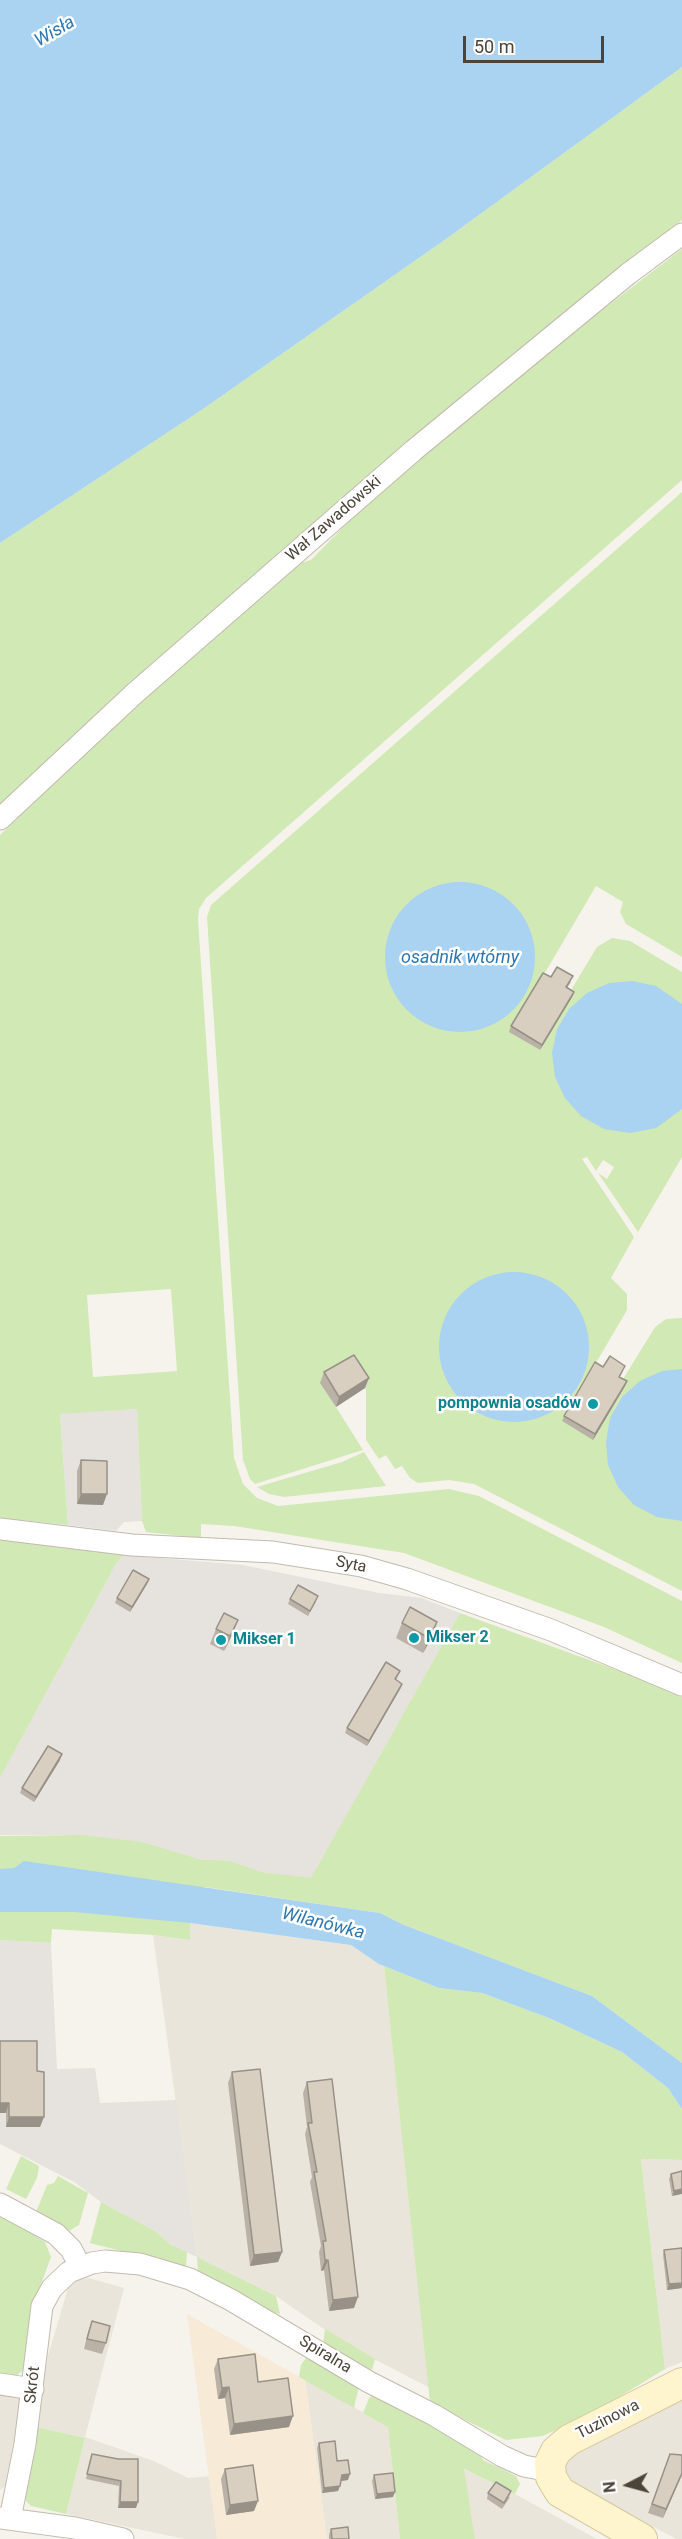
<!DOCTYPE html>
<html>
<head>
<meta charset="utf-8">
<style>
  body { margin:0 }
  #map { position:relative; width:682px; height:2539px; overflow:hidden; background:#f6f3ec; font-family:Roboto,sans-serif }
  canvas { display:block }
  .north { position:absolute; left:598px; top:2455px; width:60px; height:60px; -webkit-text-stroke:4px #fff; paint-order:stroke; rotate:264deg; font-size:16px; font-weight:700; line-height:24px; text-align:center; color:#4b4439 }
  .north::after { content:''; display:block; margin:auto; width:21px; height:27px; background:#4b4439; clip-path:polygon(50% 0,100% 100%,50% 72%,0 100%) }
  .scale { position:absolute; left:463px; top:36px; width:141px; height:27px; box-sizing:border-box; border:3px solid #4b4439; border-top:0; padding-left:8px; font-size:18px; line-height:21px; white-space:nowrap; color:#4b4439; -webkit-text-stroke:4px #fff; paint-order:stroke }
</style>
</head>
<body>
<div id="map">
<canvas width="682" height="2539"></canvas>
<div class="north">N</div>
<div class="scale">50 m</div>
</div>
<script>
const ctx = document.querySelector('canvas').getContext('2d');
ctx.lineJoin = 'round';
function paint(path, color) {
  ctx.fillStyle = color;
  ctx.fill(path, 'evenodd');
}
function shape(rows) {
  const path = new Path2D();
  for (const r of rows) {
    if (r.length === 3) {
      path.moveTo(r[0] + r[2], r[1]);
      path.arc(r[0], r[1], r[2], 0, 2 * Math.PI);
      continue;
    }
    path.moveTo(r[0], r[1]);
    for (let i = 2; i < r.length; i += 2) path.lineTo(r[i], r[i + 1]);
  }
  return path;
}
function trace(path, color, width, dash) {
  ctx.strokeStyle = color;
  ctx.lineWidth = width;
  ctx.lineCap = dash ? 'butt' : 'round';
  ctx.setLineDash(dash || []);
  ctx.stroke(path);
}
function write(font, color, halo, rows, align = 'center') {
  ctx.font = font + ' Roboto,sans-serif';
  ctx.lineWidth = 5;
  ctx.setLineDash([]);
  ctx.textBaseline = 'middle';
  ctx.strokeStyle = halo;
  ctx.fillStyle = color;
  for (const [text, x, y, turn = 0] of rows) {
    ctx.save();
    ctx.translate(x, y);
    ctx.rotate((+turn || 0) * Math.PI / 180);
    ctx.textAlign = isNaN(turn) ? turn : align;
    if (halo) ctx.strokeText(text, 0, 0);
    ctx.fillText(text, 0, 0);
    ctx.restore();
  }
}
paint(shape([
  [190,1923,351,1945,384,1966,430,2388,347,2345,276,2296,197,2257,153,1935,190,1940],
  [641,2159,682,2160,682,2362,665,2369],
  [89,2278,124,2288,85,2437,154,2461,188,2478,210,2476,217,2539,185,2539,66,2514,85,2438,36,2427,48,2356,68,2288,78,2280],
  [305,2380,388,2426,400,2539,327,2539],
  [0,2394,22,2397,5,2486,0,2490],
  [682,2401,682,2539,676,2539,572,2483,565,2472,567,2459,576,2450],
  [463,2469,515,2494,597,2539,475,2539]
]), '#eae5da');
paint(shape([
  [187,2314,305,2380,327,2539,217,2539]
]), '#f7ebd8');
paint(shape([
  [137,1409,142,1521,124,1522,116,1531,68,1525,60,1413],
  [124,1555,243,1565,379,1593,422,1598,460,1613,311,1879,260,1872,231,1861,198,1859,82,1835,0,1835,0,1778,117,1562],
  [0,1940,51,1943,57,2069,95,2068,100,2103,176,2100,197,2257,171,2245,155,2231,101,2202,74,2182,0,2144]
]), '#e6e2dd');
paint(shape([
  [682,67,682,220,477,383,224,603,0,806,0,543,203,409,446,239],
  [682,249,682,480,206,898,199,909,198,919,234,1458,243,1484,257,1498,278,1506,449,1489,479,1496,682,1601,682,1663,604,1627,404,1553,234,1526,201,1524,201,1538,146,1532,142,1521,137,1409,60,1414,68,1525,0,1518,0,835,104,735,297,564,311,560,357,513,521,372],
  [171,1289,177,1371,93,1377,87,1295],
  [682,492,682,957,626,924,620,912,623,902,596,886,510,1032,540,1050,568,995,597,947,612,938,630,941,682,972,682,1157,638,1232,598,1173,607,1179,614,1167,603,1160,596,1171,587,1157,582,1159,634,1237,611,1278,627,1294,627,1310,562,1421,593,1439,620,1384,655,1327,666,1319,682,1318,682,1591,474,1484,449,1480,418,1483,410,1478,402,1466,395,1469,386,1455,379,1459,366,1440,366,1390,351,1365,321,1383,363,1450,255,1484,250,1479,243,1460,207,917,211,905],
  [364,1452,386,1486,284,1497,269,1494,257,1487,342,1462],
  [0,1538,120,1552,124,1555,117,1562,0,1778],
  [460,1613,650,1682,682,1697,682,2063,592,1996,404,1925,380,1913,205,1887,0,1885,0,1836,82,1835,142,1842,198,1859,231,1861,261,1872,311,1878],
  [0,1895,79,1912,166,1897,190,1923,190,1940,153,1935,52,1929,51,1943,0,1940],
  [384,1966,439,1988,482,1993,549,2018,622,2052,668,2088,682,2109,682,2160,641,2159,665,2369,591,2414,543,2436,506,2440,430,2403],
  [21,2156,39,2166,37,2178,26,2199,6,2189],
  [58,2176,88,2193,79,2225,69,2231,36,2212,47,2185,54,2183],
  [101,2202,155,2231,171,2245,187,2252,186,2268,90,2243],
  [0,2214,45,2242,51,2257,33,2306,23,2370,16,2376,0,2376],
  [197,2257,276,2296,280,2314,258,2308,198,2272],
  [325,2329,375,2359,372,2370,323,2344],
  [307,2356,359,2386,354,2408,299,2377,301,2365],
  [374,2394,478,2450,483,2460,516,2476,520,2484,515,2494,464,2469,475,2539,400,2539,388,2427,363,2413,369,2398],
  [36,2427,85,2438,66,2514,31,2506,25,2500]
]), '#d1e9b5');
paint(shape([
  [0,0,682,0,682,67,446,239,203,409,0,543],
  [460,957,75],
  [632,981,656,986,682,1004,682,1109,656,1128,630,1133,604,1129,581,1116,565,1098,555,1077,552,1053,557,1029,569,1009,587,993,609,983],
  [514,1347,75],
  [682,1369,682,1521,657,1517,634,1505,618,1487,608,1465,606,1442,610,1418,622,1397,640,1381,662,1371],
  [24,1861,380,1913,404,1925,592,1996,682,2063,682,2109,668,2088,622,2052,549,2018,482,1993,439,1988,379,1964,351,1945,190,1923,74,1912,0,1912,0,1869,14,1868]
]), '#aad2f1');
const street = shape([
  [0,819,135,693,414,450,628,274,682,234],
  [0,1529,132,1545,273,1552,361,1566,407,1579,551,1630,682,1685],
  [0,2204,56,2234,71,2249,80,2266],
  [0,2384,33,2389],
  [0,2518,75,2528,123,2539],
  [10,2519,25,2444,42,2306,52,2288,69,2272,92,2263,105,2261,140,2264,190,2279,231,2300,369,2382,434,2415,502,2456,524,2466,550,2471]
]);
const secondary = shape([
  [642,2539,560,2492,551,2477,550,2463,556,2451,569,2440,682,2383]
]);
trace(street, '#c2bbae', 23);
trace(secondary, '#d5c89c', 32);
trace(street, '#fff', 21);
trace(secondary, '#fef4cd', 30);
paint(shape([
  [551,977,571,982,567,988,574,992,572,997,540,1050,509,1032,511,1026],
  [625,1366,620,1377,625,1386,593,1440,562,1421,564,1416,603,1367],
  [324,1372,365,1388,336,1407,320,1383],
  [81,1460,103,1505,77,1504,77,1471],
  [147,1584,130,1612,115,1603,117,1598],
  [290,1599,316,1602,308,1616,288,1604],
  [238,1620,232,1635,224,1651,210,1644,216,1629],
  [402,1623,432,1637,423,1653,396,1638],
  [398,1676,396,1680,402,1684,400,1689,367,1746,345,1733,347,1728],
  [60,1760,34,1802,20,1793,22,1788],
  [37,2071,40,2127,6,2127,6,2113,0,2113],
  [232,2072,282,2252,278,2262,250,2266,228,2083],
  [307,2082,354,2308,329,2311,324,2270,321,2271,319,2252,321,2246,310,2182,312,2177,305,2134,307,2127,303,2093],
  [682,2171,672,2196,669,2179,671,2174],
  [664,2250,682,2288,667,2290,663,2255],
  [92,2321,106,2343,102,2354,84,2349,88,2332],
  [218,2359,258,2382,289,2427,230,2435,225,2398,218,2399,214,2369],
  [319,2443,337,2461,348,2480,341,2481,338,2491,322,2493,317,2448],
  [92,2454,118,2459,136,2508,118,2508,119,2486,86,2479],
  [670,2454,682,2455,682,2475,663,2518,648,2513],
  [225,2469,254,2511,226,2515,221,2479],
  [374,2475,393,2497,375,2499,372,2481],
  [488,2493,510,2497,502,2509,487,2499],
  [331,2529,349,2539,329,2539,329,2535]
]), '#bab2a6');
paint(shape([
  [574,992,572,997,540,1050,542,1045],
  [369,1378,365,1388,336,1407,339,1397],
  [627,1381,625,1386,593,1440,595,1434],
  [81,1494,107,1494,103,1505,77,1504],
  [149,1579,147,1584,130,1612,132,1607],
  [238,1620,232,1635,224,1651,230,1636],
  [437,1622,432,1637,423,1653,429,1638],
  [402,1684,400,1689,367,1746,369,1741],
  [62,1754,60,1760,34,1802,36,1797],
  [0,2103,9,2103,6,2113,0,2113],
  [9,2117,44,2117,40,2127,6,2127],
  [682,2189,682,2194,672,2196,674,2191],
  [282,2252,278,2262,250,2266,254,2255],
  [325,2260,328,2260,324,2270,321,2271],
  [682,2283,682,2288,667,2290,669,2284],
  [358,2297,354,2308,329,2311,333,2300],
  [229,2387,225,2398,218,2399,222,2388],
  [293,2416,289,2427,230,2435,234,2424],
  [682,2473,681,2477,663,2518,666,2509],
  [350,2474,348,2480,340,2481,342,2475],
  [340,2486,338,2491,322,2493,324,2488],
  [395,2492,393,2497,375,2499,377,2494],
  [258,2501,254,2511,226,2515,230,2505],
  [120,2502,138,2502,136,2508,118,2508]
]), '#979187');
const building = shape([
  [557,967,573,976,566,987,574,992,542,1045,511,1026,543,973,551,977,557,967],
  [354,1355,369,1378,339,1397,324,1372,354,1355],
  [610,1356,625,1366,619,1377,627,1381,595,1434,564,1416,595,1362,603,1367,610,1356],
  [81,1460,107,1461,107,1494,81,1494,81,1460],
  [133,1570,149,1579,132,1607,117,1598,133,1570],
  [298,1585,318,1596,310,1611,290,1599,298,1585],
  [410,1607,437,1622,429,1638,402,1623,410,1607],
  [224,1613,238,1620,230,1636,216,1629,224,1613],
  [386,1662,400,1671,395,1679,402,1684,369,1741,347,1728,386,1662],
  [48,1746,62,1754,36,1797,22,1788,48,1746],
  [0,2041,37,2041,37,2071,44,2072,44,2117,9,2117,9,2103,0,2103,0,2041],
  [260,2069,282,2252,254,2255,232,2072,260,2069],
  [332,2079,358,2297,333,2300,328,2260,325,2260,323,2241,326,2241,314,2172,317,2172,308,2123,312,2123,307,2082,332,2079],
  [682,2171,682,2189,674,2191,671,2174,682,2171],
  [682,2248,682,2283,669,2284,664,2250,682,2248],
  [92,2321,110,2326,106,2343,87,2339,92,2321],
  [255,2354,258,2382,288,2378,293,2416,234,2424,229,2387,222,2388,218,2359,255,2354],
  [335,2441,337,2461,348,2460,350,2474,342,2475,340,2486,324,2488,319,2443,335,2441],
  [92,2454,118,2459,138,2459,138,2502,120,2502,121,2481,87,2474,92,2454],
  [670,2454,682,2455,682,2473,666,2509,652,2504,670,2454],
  [253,2465,258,2501,230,2505,225,2469,253,2465],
  [393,2473,395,2492,377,2494,374,2475,393,2473],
  [496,2482,511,2491,504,2503,488,2493,496,2482],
  [348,2527,349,2539,332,2539,331,2529,348,2527]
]);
paint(building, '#d8cfc1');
trace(building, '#979187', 1.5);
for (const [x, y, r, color] of [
  [593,1404,6,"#0f9aa8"],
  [414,1638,6,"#0f9aa8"],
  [221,1640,6,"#0f9aa8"]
]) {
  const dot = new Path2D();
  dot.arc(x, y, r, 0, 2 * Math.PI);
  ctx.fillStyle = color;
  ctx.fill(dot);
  trace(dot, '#fff', 2);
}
write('16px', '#4b4439', '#fff', [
  ["Wał Zawadowski",334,519,-41],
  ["Syta",351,1565,12],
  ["Spiralna",325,2355,31],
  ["Skrót",33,2385,-84],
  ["Tuzinowa",608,2420,-27]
]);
write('bold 16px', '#0d838f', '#fff', [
  ["pompownia osadów",581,1404,"right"],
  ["Mikser 2",426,1638],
  ["Mikser 1",233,1640]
], 'left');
write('italic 18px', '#2e77b0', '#fff', [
  ["Wisła",55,32,-30],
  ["osadnik wtórny",460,958],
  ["Wilanówka",323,1924,14]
]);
</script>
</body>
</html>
